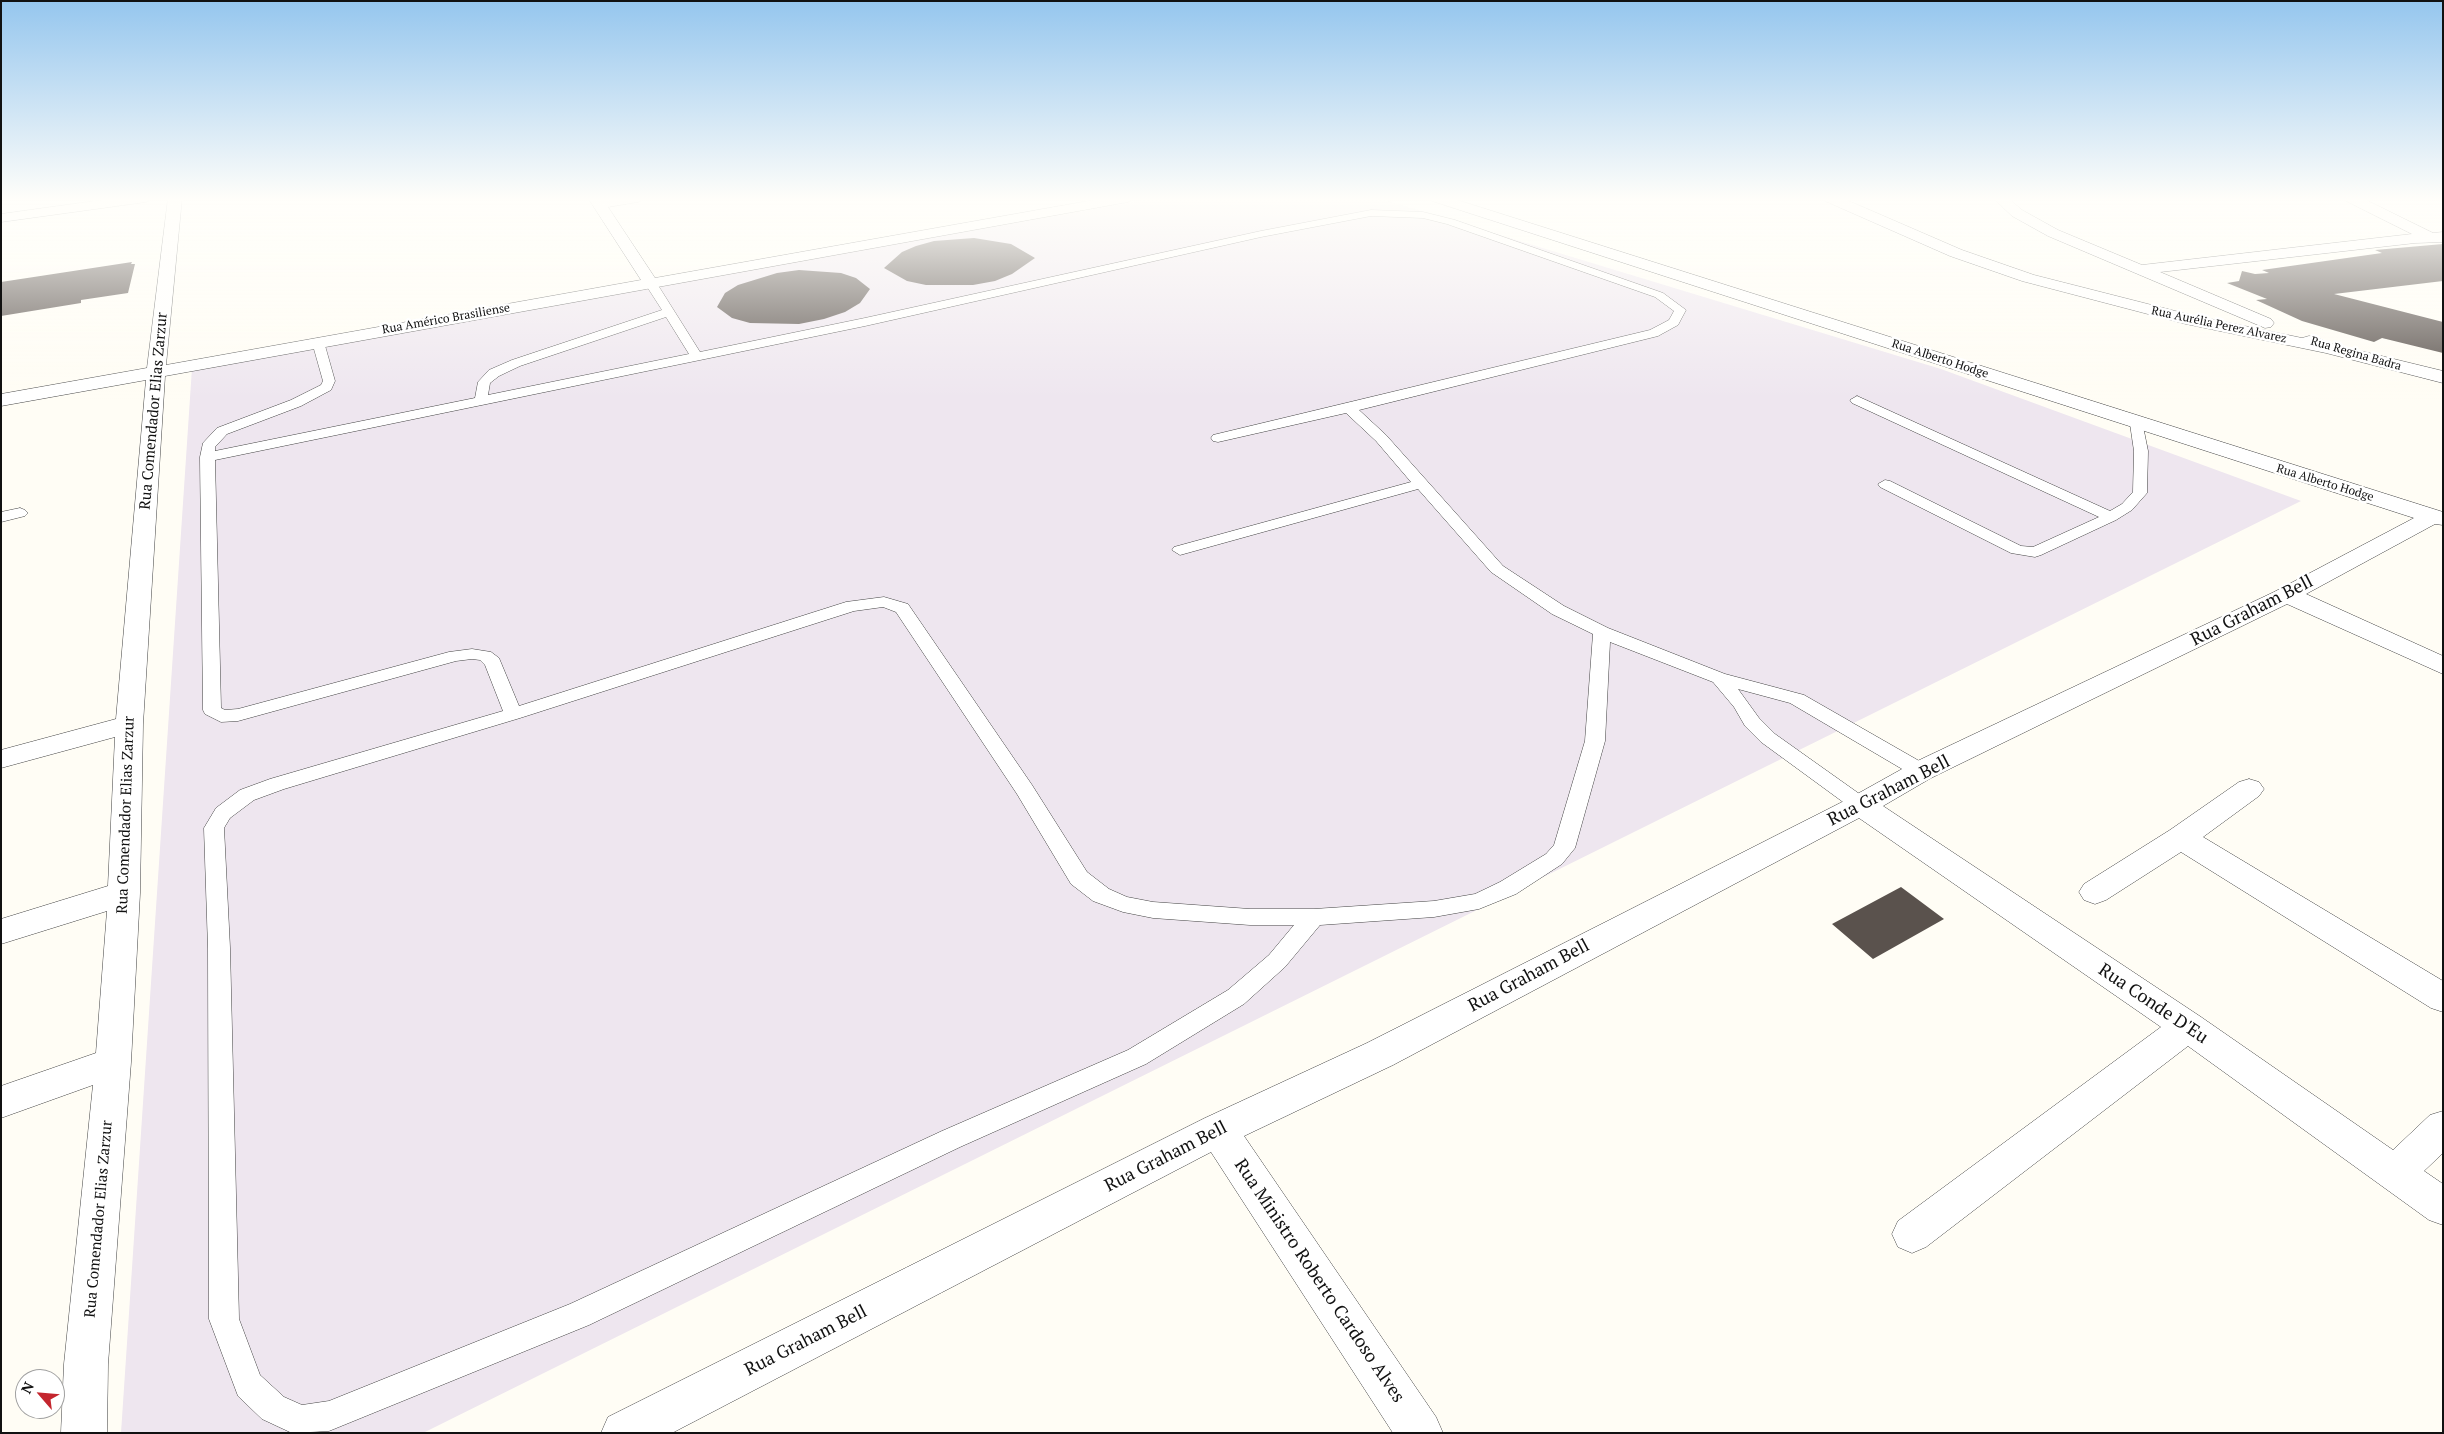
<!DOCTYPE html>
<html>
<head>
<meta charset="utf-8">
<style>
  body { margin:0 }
  #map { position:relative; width:2444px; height:1434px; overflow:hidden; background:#fffdf5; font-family:"PT Serif",serif }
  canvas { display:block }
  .frame { position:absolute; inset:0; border:2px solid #111; pointer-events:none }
  .north { position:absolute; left:15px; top:1369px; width:50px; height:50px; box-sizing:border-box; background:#fff; border:1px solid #a0a0a0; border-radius:50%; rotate:297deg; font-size:14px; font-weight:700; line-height:20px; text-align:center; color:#111 }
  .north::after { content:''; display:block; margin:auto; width:18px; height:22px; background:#c4262e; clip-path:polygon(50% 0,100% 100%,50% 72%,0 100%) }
</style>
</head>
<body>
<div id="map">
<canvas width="2444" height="1434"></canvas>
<div class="frame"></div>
<div class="north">N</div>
</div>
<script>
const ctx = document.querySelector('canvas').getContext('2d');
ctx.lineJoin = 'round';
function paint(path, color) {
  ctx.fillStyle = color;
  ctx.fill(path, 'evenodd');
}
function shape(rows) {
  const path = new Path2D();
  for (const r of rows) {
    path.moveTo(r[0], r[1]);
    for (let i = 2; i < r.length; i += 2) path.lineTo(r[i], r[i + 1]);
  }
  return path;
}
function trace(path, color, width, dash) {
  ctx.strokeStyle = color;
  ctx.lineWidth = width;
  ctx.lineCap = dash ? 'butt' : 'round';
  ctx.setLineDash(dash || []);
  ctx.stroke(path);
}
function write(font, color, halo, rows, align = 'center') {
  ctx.font = font + ' "PT Serif",serif';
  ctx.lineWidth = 5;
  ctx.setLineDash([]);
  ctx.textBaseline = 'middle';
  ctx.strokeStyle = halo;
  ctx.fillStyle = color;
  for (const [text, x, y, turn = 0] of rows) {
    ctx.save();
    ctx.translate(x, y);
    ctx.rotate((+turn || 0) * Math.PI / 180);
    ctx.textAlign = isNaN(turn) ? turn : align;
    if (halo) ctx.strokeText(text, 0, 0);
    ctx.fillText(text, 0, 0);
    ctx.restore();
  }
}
paint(shape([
  [1157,198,1378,198,1941,369,2301,501,423,1433,121,1433,192,368]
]), '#eee6ef');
paint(shape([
  [974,238,1011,244,1035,258,1012,274,995,281,973,285,926,285,907,281,884,268,902,252,916,246,934,241],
  [2443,244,2443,281,2334,294,2443,322,2443,353,2382,338,2374,342,2302,321,2256,300,2267,299,2227,283,2239,281,2242,271,2255,274,2269,273,2262,270,2382,253,2375,250],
  [132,262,131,264,135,264,128,293,81,300,81,303,1,316,1,282],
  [799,270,841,273,856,278,870,289,860,303,845,312,824,319,799,324,750,323,732,318,717,307,725,293,738,285,777,273],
  [1901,887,1944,919,1873,959,1832,924]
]), '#5a524d');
const service = shape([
  [1371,210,1423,212,1455,220,1663,293,1686,310,1678,325,1658,336,1359,410,1386,435,1503,566,1564,606,1608,628,1725,674,1804,695,1928,766,1931,771,1928,776,1921,778,1914,776,1790,703,1738,689,1759,718,1775,734,1868,800,1871,805,1868,810,1861,812,1854,810,1761,742,1745,726,1734,707,1713,682,1610,642,1605,741,1575,848,1562,864,1516,894,1479,909,1434,917,1320,925,1285,967,1244,1004,1146,1064,960,1147,589,1325,329,1431,292,1433,262,1419,238,1396,209,1319,208,948,204,828,216,808,240,790,270,779,503,711,485,665,480,660,472,659,456,661,238,721,221,722,205,714,203,710,200,457,203,443,217,428,291,400,321,385,323,381,312,342,318,338,324,342,335,381,331,390,301,406,227,434,215,447,215,451,475,398,478,382,489,370,512,360,662,310,644,282,650,279,656,282,700,352,865,318,1261,231,1371,210],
  [1371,216,1423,218,1447,224,1655,297,1674,311,1669,320,1650,330,1213,435,1211,438,1213,441,1218,442,1346,413,1376,441,1411,482,1174,547,1172,550,1180,555,1418,489,1491,572,1552,614,1593,634,1585,741,1554,845,1546,854,1500,882,1475,894,1434,901,1314,909,1250,909,1153,902,1127,897,1109,889,1087,872,1032,785,908,604,884,597,846,602,519,706,499,658,491,652,472,649,449,652,238,709,225,710,221,708,215,460,865,326,1261,237,1371,216],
  [666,317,689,354,488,395,490,383,499,376,520,366,666,317],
  [883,607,896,612,1017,794,1071,884,1093,901,1123,912,1153,918,1250,925,1294,925,1269,955,1228,990,1128,1050,942,1131,570,1304,329,1401,302,1405,284,1397,260,1375,239,1319,230,948,224,828,230,818,254,800,284,789,520,718,854,611,883,607],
  [1857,396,2110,511,2122,504,2133,492,2134,451,2130,424,2132,421,2142,421,2148,451,2147,493,2132,510,2116,520,2041,555,2035,557,2011,553,1880,487,1878,484,1885,480,1890,481,2021,546,2033,547,2099,517,1852,403,1850,400,1857,396],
  [20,508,25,510,28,513,25,516,1,522,1,512,20,508]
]);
const minor = shape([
  [116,198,153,198,146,202,1,222,1,214,116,198],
  [168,198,182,198,166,365,641,280,588,198,645,198,638,202,608,207,655,278,1105,198,1135,198,1128,202,165,376,143,724,140,893,131,1062,108,1364,107,1433,61,1433,64,1364,93,1085,1,1118,1,1086,96,1053,107,911,1,944,1,919,108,886,115,737,1,768,1,750,116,719,146,380,1,406,1,394,147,368,168,198],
  [1430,198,1451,198,2443,512,2443,525,2435,524,2306,594,2443,656,2443,674,2287,604,1931,778,1883,806,2201,1017,2393,1150,2430,1115,2443,1111,2443,1153,2424,1171,2443,1184,2443,1225,2429,1220,2188,1046,1926,1247,1912,1253,1898,1247,1892,1234,1898,1221,2161,1027,1859,818,1393,1065,1244,1136,1436,1417,1443,1433,1393,1433,1211,1152,672,1433,601,1433,608,1417,1205,1118,1367,1043,1850,798,1911,764,2274,592,2414,518,1432,201,1430,198],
  [1823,198,1842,198,1962,250,2034,275,2187,314,2302,338,2309,336,2315,337,2332,344,2443,371,2443,383,2326,353,2186,324,2022,281,1950,256,1825,201,1823,198],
  [1993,198,2008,198,2022,210,2058,230,2142,265,2412,234,2346,201,2344,198,2362,198,2433,233,2443,232,2443,242,2415,243,2160,272,2271,319,2274,323,2271,327,2265,328,2048,236,2012,216,1993,198],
  [2249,779,2259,782,2264,789,2259,796,2203,837,2443,981,2443,1012,2431,1008,2181,852,2106,900,2095,904,2084,900,2079,892,2084,884,2170,830,2239,782,2249,779]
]);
trace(service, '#444', 1);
trace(minor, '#444', 1);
paint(service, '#fff');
paint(minor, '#fff');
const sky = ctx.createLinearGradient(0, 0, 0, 399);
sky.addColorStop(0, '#95c6ee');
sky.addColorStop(0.5, '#fffefa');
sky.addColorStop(1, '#fffefa00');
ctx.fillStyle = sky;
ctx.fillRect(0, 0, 2444, 399);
write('12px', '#111', '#fff', [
  ["Rua Américo Brasiliense",446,319,-10],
  ["Rua Aurélia Perez Alvarez",2219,325,12],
  ["Rua Regina Badra",2356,354,16],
  ["Rua Alberto Hodge",1940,359,18],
  ["Rua Alberto Hodge",2325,483,17]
]);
write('15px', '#111', '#fff', [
  ["Rua Comendador Elias Zarzur",154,411,-85],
  ["Rua Comendador Elias Zarzur",126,815,-88],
  ["Rua Comendador Elias Zarzur",99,1219,-85]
]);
write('18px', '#111', '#fff', [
  ["Rua Graham Bell",2252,611,-27],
  ["Rua Graham Bell",1889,791,-27],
  ["Rua Graham Bell",1529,976,-28],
  ["Rua Conde D'Eu",2153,1004,34],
  ["Rua Graham Bell",1166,1157,-27],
  ["Rua Ministro Roberto Cardoso Alves",1319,1281,56],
  ["Rua Graham Bell",806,1341,-27]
]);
</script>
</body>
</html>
